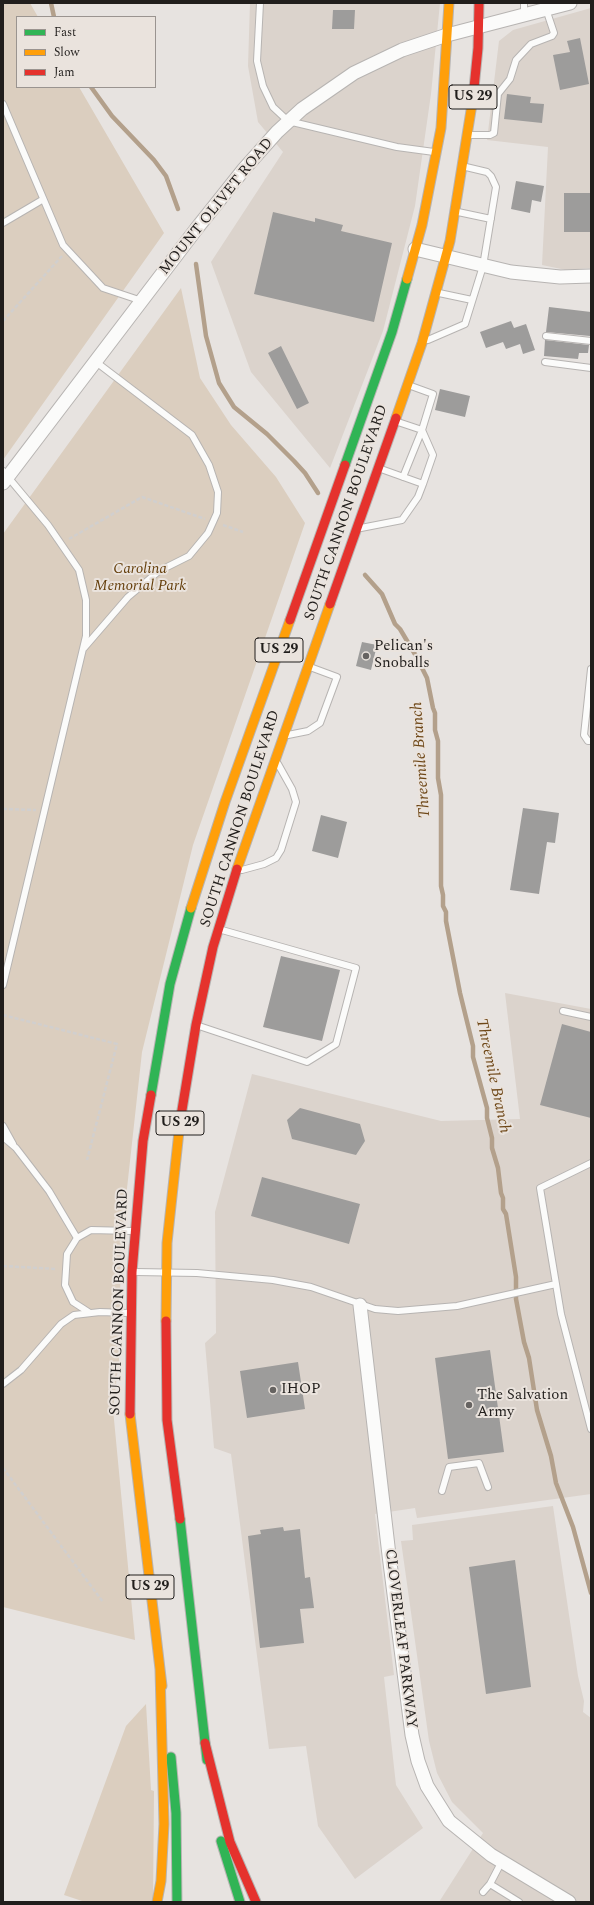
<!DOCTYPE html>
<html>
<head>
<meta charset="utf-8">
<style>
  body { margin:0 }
  #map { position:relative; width:594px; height:1905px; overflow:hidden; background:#e7e3e0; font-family:Spectral,serif }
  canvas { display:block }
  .frame { position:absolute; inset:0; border:4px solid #211e1c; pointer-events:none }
  .legend { position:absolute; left:16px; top:16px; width:140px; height:72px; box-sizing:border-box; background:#eae3dd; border:1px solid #9a9490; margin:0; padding:5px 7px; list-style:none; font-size:12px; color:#211e1c }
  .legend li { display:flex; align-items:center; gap:8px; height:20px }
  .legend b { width:20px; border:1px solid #9a9490 }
</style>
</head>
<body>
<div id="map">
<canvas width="594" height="1905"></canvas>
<div class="frame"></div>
<ul class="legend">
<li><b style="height:5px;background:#30b455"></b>Fast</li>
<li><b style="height:5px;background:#ff9f0a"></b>Slow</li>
<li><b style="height:5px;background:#e5322d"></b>Jam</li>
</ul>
</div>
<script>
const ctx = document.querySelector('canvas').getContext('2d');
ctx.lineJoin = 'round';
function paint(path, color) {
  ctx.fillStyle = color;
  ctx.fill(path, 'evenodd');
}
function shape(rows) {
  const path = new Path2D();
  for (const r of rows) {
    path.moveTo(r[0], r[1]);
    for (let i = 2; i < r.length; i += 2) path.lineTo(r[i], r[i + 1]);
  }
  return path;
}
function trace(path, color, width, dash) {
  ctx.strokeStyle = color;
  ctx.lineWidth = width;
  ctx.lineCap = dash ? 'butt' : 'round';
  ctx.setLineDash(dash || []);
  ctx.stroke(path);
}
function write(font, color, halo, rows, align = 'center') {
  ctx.font = font + ' Spectral,serif';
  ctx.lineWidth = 4;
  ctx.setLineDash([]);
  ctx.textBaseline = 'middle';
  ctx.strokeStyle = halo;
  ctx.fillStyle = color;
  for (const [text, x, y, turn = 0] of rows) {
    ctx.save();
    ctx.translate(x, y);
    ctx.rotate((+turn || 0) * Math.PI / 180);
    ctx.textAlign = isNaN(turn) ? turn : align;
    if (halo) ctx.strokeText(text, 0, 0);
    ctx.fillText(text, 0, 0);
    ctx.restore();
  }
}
paint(shape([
  [250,3,440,3,431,94,415,206,383,331,330,468,251,372,211,262,283,152,258,122,248,66],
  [591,8,591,268,566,270,542,265,548,147,487,140,499,41,513,30],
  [505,993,591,1009,591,1494,417,1518,415,1508,375,1514,394,1675,384,1677,396,1785,423,1828,355,1879,318,1826,306,1746,269,1749,231,1454,214,1448,205,1343,216,1333,215,1212,252,1074,441,1121,520,1119],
  [553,1506,578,1676,584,1701,583,1712,591,1718,591,1902,439,1902,483,1833,452,1802,437,1773,429,1741,401,1541,413,1540,412,1525]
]), '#dbd3cc');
paint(shape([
  [3,3,30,3,38,17,17,17,17,87,79,87,164,233,3,460],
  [181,288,200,378,231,425,276,477,305,523,193,845,142,1052,121,1243,119,1360,113,1409,135,1640,3,1607,3,534],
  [146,1704,151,1790,154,1791,153,1902,85,1902,64,1895,126,1726]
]), '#dbcebf');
trace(shape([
  [51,3,54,17],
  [91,87,112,116,154,160,166,176,178,209],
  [196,264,206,336,219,383,234,407,267,434,294,461,305,473,318,493],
  [365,575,382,594,395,624,400,629,416,656,427,678,433,708,435,713,435,730,438,741,438,778,441,795,441,886,443,895,443,906,446,912,446,921,460,993,473,1046,473,1057,487,1108,487,1118,492,1138,492,1148,498,1168,501,1193,503,1198,503,1209,506,1214,516,1277,516,1299,524,1342,529,1358,537,1410,551,1456,556,1483,573,1527,591,1593]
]), '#b3a08b', 4.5);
paint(shape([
  [333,10,355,10,354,29,332,29],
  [580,38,589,84,560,90,553,55,570,52,567,41],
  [507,94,531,97,530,103,544,104,542,123,504,119],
  [516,181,544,186,541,202,532,200,530,213,511,209],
  [564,193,591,193,591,232,564,232],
  [273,212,315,222,315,218,343,225,341,231,392,243,374,322,254,294],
  [549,307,591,312,590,336,546,332],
  [511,321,514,328,526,324,535,350,523,354,520,344,506,349,503,342,486,348,480,332],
  [545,340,589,345,588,353,579,353,578,359,544,356],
  [281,346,309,403,297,409,268,353],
  [440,389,470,396,465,417,435,410],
  [362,642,377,645,371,670,356,666],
  [523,808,559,813,555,843,547,842,539,894,510,890],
  [321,815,347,822,338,858,312,851],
  [281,956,340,970,322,1041,263,1027],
  [562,1024,591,1032,591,1118,540,1105],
  [300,1108,360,1124,365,1141,356,1155,292,1139,287,1120],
  [262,1177,360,1204,349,1244,251,1216],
  [490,1350,504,1452,448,1459,435,1358],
  [298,1362,305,1409,247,1418,240,1371],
  [283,1527,284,1531,300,1529,305,1578,310,1577,314,1608,300,1609,304,1643,260,1648,248,1536,261,1534,260,1530],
  [515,1560,531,1687,486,1694,469,1567]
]), '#9d9c9b');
const lane = shape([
  [260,3,257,61,263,86,273,107,288,121,397,147,434,152],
  [524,15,524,3],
  [498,94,510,79,516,60,531,44,552,36,554,33,546,9],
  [3,104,63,245,103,288,142,301],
  [471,135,490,135,494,133,498,94,476,92],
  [458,212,491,219],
  [3,223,42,200],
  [439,293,472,300],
  [546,336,591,341],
  [428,340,465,324,483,266,496,187,491,176,487,172,466,167],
  [545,362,591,368],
  [398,422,422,430,403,477],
  [381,469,423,484],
  [3,471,48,525,79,570,86,600,86,636,3,985],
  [361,528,402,520,418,497,423,484,433,455,422,430,433,394,411,386],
  [84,648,128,597,159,571,189,556,208,533,213,522,217,513,218,492,209,465,192,435,96,362],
  [591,669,584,735,588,741,591,741],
  [288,735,308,731,320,723,337,677,310,667],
  [242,870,264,864,276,858,281,850,296,802,292,789,278,764],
  [563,1011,591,1017],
  [199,1026,307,1062,336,1044,356,968,222,930],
  [3,1126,13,1144],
  [3,1137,16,1148,49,1191,77,1238],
  [591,1163,540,1188,561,1314,591,1429],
  [135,1272,197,1273,273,1280,311,1287,375,1309,398,1311,457,1306,556,1284],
  [90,1313,73,1302,65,1285,67,1254,77,1238,91,1230,131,1231],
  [3,1384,21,1370,61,1324,74,1315,100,1312,128,1313],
  [442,1491,449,1467,479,1463,488,1487],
  [502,1861,490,1884,519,1902],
  [483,1892,490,1884]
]);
const street = shape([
  [415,249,511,272,560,277,591,276],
  [3,483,197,228,244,169,277,132,302,109,354,73,402,50,447,35,570,3],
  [360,1305,389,1555,412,1735,418,1761,427,1786,449,1821,491,1855,569,1902]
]);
const fast = shape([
  [345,465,392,332,407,279],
  [151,1095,170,984,191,908],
  [180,1519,207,1760],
  [171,1757,176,1813,177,1902],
  [221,1841,240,1902]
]);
const slow = shape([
  [407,279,422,225,441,128,449,3],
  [396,418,422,343,450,241,473,98],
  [237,869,330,604],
  [191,908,225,802,290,620],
  [166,1321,167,1243,180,1122],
  [130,1414,162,1686],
  [157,1902,161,1881,164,1824,160,1669]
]);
const jam = shape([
  [473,98,478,48,479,3],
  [330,604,396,418],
  [290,620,345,465],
  [180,1122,196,1025,213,947,237,869],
  [166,1321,167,1420,180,1519],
  [130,1414,132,1272,143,1141,151,1095],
  [205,1743,230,1842,256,1902]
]);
trace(lane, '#b7b4b2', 8);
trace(street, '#b7b4b2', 15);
trace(fast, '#b7b4b2', 11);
trace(slow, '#b7b4b2', 11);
trace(jam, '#b7b4b2', 11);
trace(shape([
  [3,321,62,256],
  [223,525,243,532],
  [69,539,142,497,205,519],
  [3,809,36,810],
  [3,1015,117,1044,87,1160],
  [3,1266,56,1269],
  [3,1468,103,1602]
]), '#d1cfce', 2.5, [4, 2]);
trace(lane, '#fbfbfa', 6);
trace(street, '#fbfbfa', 13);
trace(fast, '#30b455', 9);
trace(slow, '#ff9f0a', 9);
trace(jam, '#e5322d', 9);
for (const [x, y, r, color] of [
  [366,656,4,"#666361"],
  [273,1390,4,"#666361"],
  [469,1405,4,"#666361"]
]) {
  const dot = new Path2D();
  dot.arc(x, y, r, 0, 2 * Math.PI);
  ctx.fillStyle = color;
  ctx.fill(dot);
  trace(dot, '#eae3dd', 1.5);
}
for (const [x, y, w] of [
  [473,97,48],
  [279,650,48],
  [180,1123,48],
  [150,1587,48]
]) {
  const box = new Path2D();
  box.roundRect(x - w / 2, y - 12, w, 24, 3);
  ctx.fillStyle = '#eae3dd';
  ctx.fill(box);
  trace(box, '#211e1c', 1);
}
write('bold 14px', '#211e1c', null, [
  ["US 29",473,97],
  ["US 29",279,650],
  ["US 29",180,1123],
  ["US 29",150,1587]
]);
write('15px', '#211e1c', '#eae3dd', [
  ["MOUNT OLIVET ROAD",217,207,-51],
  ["SOUTH CANNON BOULEVARD",347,513,-71],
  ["SOUTH CANNON BOULEVARD",241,819,-72],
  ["SOUTH CANNON BOULEVARD",120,1302,-88],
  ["CLOVERLEAF PARKWAY",400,1639,83]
]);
write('italic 15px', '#66400d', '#eae3dd', [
  ["Carolina",140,570],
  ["Memorial Park",140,587]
]);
write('15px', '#211e1c', '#eae3dd', [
  ["Pelican's",374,647],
  ["Snoballs",374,664],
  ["IHOP",281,1390],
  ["The Salvation",477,1396],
  ["Army",477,1413]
], 'left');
write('italic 16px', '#6e4717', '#eae3dd', [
  ["Threemile Branch",422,760,-94],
  ["Threemile Branch",492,1076,78]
]);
</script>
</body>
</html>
